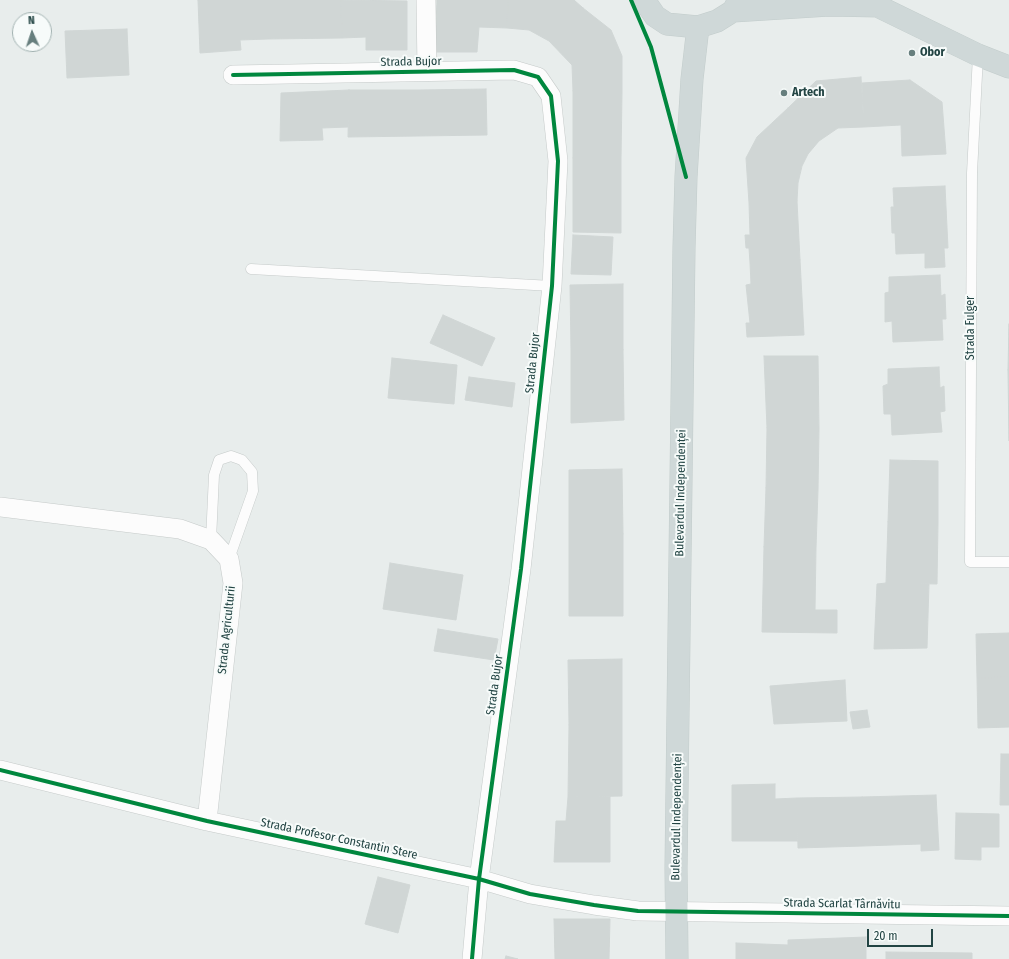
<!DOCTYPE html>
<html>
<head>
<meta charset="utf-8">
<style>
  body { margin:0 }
  #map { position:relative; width:1009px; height:959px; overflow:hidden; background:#e8edec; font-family:"Fira Sans Condensed",sans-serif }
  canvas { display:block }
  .north { position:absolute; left:12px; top:12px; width:40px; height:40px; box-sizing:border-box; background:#f7fbfa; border:1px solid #a2b2b1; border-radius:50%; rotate:357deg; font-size:11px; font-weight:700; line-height:16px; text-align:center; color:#224443 }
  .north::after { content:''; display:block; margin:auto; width:14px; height:18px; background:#677f7e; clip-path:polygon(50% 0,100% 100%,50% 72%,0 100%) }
  .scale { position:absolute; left:867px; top:929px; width:66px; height:18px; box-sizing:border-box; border:2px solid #224443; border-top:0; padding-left:5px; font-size:12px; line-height:14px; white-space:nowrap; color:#224443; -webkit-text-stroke:3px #f7fbfa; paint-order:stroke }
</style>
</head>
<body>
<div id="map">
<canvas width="1009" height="959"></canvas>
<div class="north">N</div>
<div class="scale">20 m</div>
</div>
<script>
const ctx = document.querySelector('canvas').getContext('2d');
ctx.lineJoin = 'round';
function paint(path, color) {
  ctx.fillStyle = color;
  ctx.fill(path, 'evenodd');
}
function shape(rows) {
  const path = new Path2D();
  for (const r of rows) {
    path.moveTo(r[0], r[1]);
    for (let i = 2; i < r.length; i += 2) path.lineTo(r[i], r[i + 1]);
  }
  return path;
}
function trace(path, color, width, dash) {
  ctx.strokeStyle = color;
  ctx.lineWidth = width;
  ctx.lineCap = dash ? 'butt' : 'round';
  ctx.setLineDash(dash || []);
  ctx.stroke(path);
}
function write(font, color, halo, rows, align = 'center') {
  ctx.font = font + ' "Fira Sans Condensed",sans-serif';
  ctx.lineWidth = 4;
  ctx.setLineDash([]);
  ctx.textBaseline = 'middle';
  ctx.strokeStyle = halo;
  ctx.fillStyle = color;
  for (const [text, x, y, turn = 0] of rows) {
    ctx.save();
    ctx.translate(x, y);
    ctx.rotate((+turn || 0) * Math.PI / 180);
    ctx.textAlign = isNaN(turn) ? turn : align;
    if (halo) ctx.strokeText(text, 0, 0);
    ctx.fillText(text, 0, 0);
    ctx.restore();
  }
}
const building = shape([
  [198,0,268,0,268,39,240,40,241,50,200,53,198,0],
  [268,0,341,0,342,38,268,39,268,0],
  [341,0,407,1,407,50,366,50,366,37,342,38,341,0],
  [437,0,508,0,507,28,479,27,477,52,435,52,437,0],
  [508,0,574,0,583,8,549,41,529,30,507,28,508,0],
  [583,8,611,30,622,56,622,92,573,91,572,65,549,41,583,8],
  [127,29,129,75,67,78,65,31,127,29],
  [861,77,864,127,838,128,819,141,788,108,816,81,861,77],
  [910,80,942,102,946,154,902,156,901,125,864,127,862,83,910,80],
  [486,89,487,135,418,136,418,90,486,89],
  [349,90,418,90,418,136,348,137,349,90],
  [349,90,348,127,322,128,323,140,280,141,281,93,349,90],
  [573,91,622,92,621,159,573,158,573,91],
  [788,108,819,141,808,154,802,166,798,183,797,201,749,203,746,158,757,137,788,108],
  [573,158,621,159,621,233,573,232,573,158],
  [945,186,948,248,944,248,945,267,925,268,925,253,896,254,895,233,892,233,891,207,894,207,893,188,945,186],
  [797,201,800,260,750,263,749,248,746,248,745,235,750,235,749,203,797,201],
  [573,235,613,237,611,275,571,274,573,235],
  [800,260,804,335,747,337,746,323,750,323,746,285,751,284,750,263,800,260],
  [940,275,941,296,945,294,946,319,942,319,943,340,893,342,892,321,885,322,885,293,889,292,889,277,940,275],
  [623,284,623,350,571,351,570,285,623,284],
  [443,315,495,338,482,366,430,343,443,315],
  [1009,324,1009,370,1008,370,1009,324],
  [623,350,624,420,571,423,571,351,623,350],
  [764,356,818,356,819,429,767,428,764,356],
  [392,358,457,365,454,404,388,398,392,358],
  [939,367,940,388,944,386,945,411,940,412,942,432,892,435,891,414,884,414,883,386,888,384,888,369,939,367],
  [1008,370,1009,370,1009,441,1008,370],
  [469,377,515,383,512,407,465,400,469,377],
  [767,428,819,429,818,490,766,488,767,428],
  [890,460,938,461,938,523,888,522,890,460],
  [622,469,623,534,569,535,569,470,622,469],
  [766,488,818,490,816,548,764,547,766,488],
  [888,522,938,523,937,584,886,583,888,522],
  [623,534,623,616,569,616,569,535,623,534],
  [764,547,816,548,815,610,837,610,837,633,762,632,764,547],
  [390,563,463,575,456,620,383,609,390,563],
  [886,583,929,584,927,648,874,649,877,584,886,583],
  [438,629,498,639,494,660,434,651,438,629],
  [1009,633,1009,677,977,678,976,634,1009,633],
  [622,659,622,725,569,725,568,660,622,659],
  [1009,677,1009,727,978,728,977,678,1009,677],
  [845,680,847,721,774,724,770,686,845,680],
  [867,710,870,727,853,729,850,712,867,710],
  [569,725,622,725,622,796,568,797,569,725],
  [1001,754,1009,754,1009,805,1000,805,1001,754],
  [775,784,775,799,797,798,798,841,732,841,732,785,775,784],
  [936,795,939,850,921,851,921,844,863,846,862,797,936,795],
  [610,796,610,862,554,862,556,821,566,821,568,797,610,796],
  [862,797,863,846,798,848,797,798,862,797],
  [956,813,999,814,999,847,981,847,981,860,955,859,956,813],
  [378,877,410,885,398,933,365,924,378,877],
  [554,919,610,919,609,959,555,959,554,919],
  [866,937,866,959,788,959,788,940,866,937],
  [736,943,788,945,788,959,736,959,736,943],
  [886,952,972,953,972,959,886,959,886,952],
  [506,956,518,959,505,959,506,956]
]);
paint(building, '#d0d6d5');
trace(building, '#d0d6d5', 1);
const lane = shape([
  [978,55,972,173,970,562,1009,562],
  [251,269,552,286],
  [211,540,214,475,219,460,231,456,242,460,252,472,253,491,229,559]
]);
const street = shape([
  [426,0,427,71],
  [233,75,514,70,538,77,551,96,558,161,552,286,521,569,479,879,472,959],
  [0,507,180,529,211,540,229,559,233,583,207,821],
  [0,770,207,821,479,879,530,894,594,905,638,911,1009,916]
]);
const primary = shape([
  [644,0,655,16,667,24,698,27,717,21,733,11,739,0],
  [865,0,978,55,1009,67],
  [733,11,829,5,880,6],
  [677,959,676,868,684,248,686,177,692,79,698,27]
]);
trace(lane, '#c5cac9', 11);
trace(street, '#c5cac9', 20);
trace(primary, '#c2cccb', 23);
trace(lane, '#fcfcfc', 10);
trace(street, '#fcfcfc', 19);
trace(primary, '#cfd8d8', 22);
trace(shape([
  [631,0,651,47,686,177],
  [233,75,514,70,538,77,551,96,558,161,552,286,521,569,479,879,472,959],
  [0,770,207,821,479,879,530,894,594,905,638,911,1009,916]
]), '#00873e', 4);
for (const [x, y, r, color] of [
  [912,53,4,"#677f7e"],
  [784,93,4,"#677f7e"]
]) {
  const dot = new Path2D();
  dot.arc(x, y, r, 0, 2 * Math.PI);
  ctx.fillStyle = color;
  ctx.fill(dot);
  trace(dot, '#f7fbfa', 1.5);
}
write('bold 12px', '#224443', '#f7fbfa', [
  ["Obor",920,53],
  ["Artech",792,93]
], 'left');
write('12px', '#224443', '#f7fbfa', [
  ["Strada Bujor",411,62,-1],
  ["Strada Fulger",971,328,-90],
  ["Strada Bujor",533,363,-84],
  ["Bulevardul Independenței",681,493,-89],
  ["Strada Agriculturii",227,630,-84],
  ["Strada Bujor",495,685,-82],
  ["Bulevardul Independenței",677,817,-89],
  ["Strada Profesor Constantin Stere",339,839,12],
  ["Strada Scarlat Târnăvitu",842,904,1]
]);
</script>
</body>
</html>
